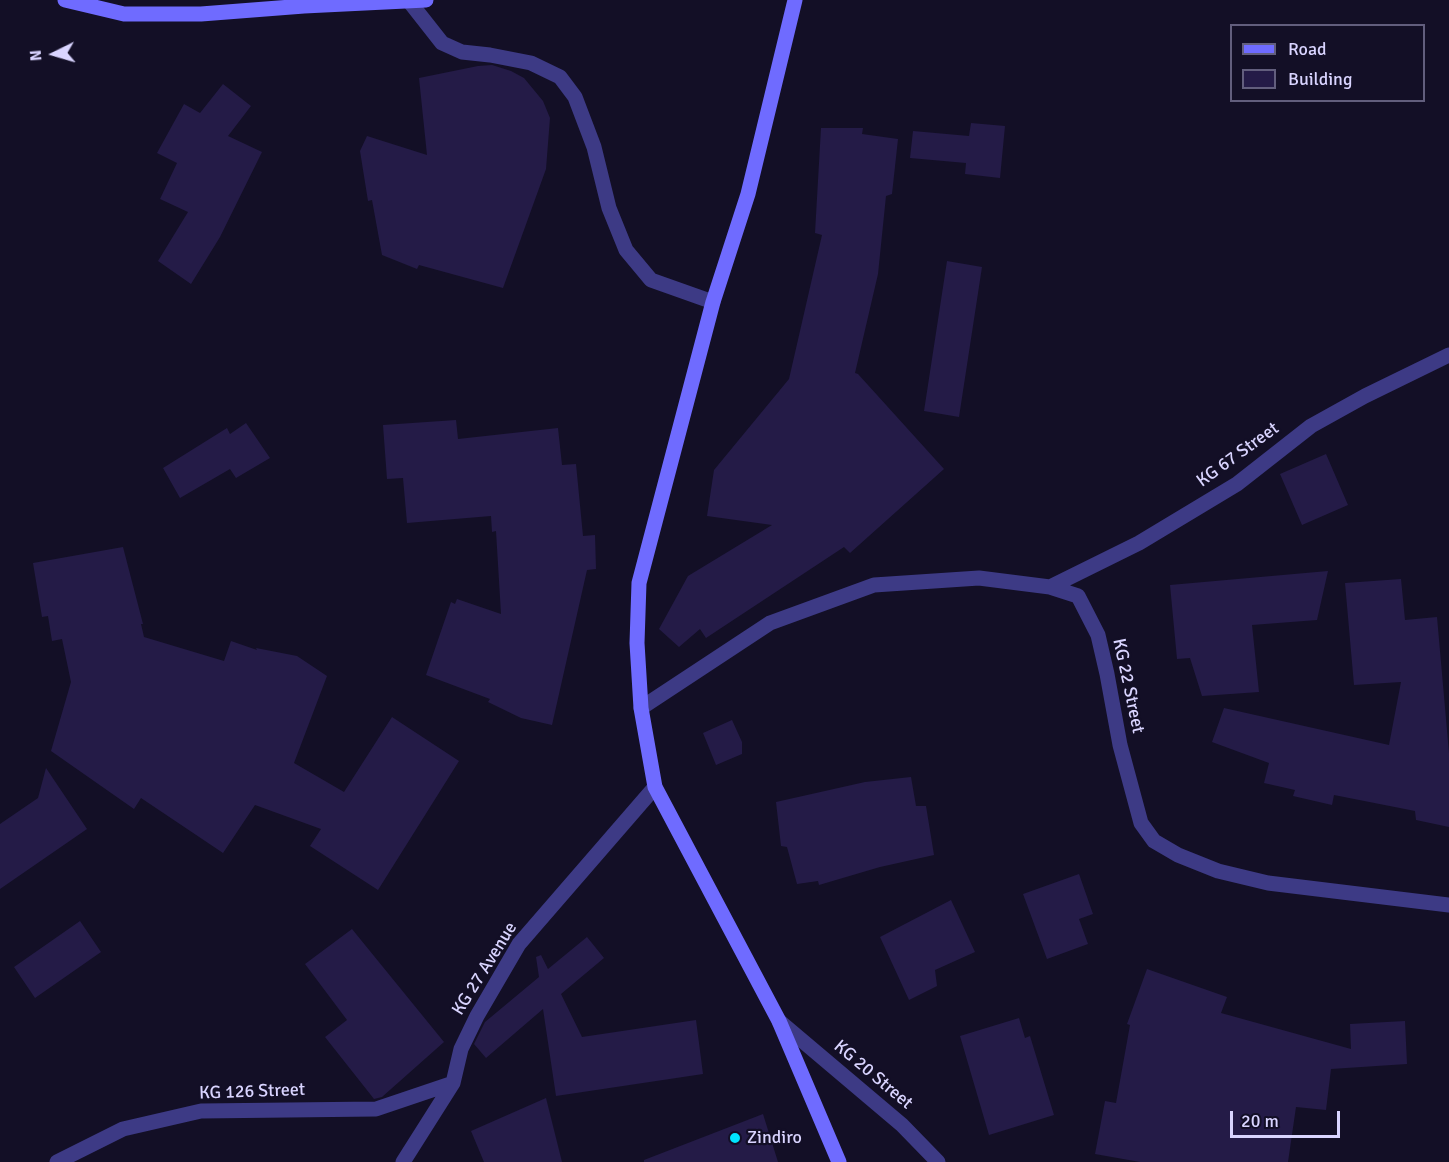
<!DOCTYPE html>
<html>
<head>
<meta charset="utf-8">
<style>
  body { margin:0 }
  #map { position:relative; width:1449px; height:1162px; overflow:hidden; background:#130f26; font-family:Signika,sans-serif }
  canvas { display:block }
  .legend { position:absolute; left:1230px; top:24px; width:195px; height:78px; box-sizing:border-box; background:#130f26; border:2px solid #625e7d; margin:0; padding:8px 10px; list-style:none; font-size:18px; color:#d9d4ff }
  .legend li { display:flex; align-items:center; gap:12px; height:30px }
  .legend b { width:30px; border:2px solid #625e7d }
  .north { position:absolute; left:24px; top:24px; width:60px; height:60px; -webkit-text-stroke:4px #130f26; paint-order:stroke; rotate:265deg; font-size:16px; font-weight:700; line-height:24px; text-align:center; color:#d9d4ff }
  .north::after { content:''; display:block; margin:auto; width:21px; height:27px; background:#d9d4ff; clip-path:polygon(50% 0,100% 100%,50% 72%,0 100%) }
  .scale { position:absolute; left:1230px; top:1111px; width:110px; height:27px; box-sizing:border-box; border:3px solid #d9d4ff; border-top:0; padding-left:8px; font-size:18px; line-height:21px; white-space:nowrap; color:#d9d4ff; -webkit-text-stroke:4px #130f26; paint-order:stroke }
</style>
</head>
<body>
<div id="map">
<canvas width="1449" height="1162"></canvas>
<ul class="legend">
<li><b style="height:8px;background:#6f6bff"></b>Road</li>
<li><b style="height:16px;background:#241b47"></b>Building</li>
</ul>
<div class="north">N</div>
<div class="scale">20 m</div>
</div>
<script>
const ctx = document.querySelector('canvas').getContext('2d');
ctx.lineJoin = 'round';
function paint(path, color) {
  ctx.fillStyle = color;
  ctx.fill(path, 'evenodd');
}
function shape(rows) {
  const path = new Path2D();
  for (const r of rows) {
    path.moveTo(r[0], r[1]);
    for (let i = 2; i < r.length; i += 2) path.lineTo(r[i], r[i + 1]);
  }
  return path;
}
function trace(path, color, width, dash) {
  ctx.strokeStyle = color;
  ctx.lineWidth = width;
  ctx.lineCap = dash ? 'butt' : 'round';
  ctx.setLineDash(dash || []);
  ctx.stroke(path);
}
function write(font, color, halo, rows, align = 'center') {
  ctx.font = font + ' Signika,sans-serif';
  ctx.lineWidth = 4.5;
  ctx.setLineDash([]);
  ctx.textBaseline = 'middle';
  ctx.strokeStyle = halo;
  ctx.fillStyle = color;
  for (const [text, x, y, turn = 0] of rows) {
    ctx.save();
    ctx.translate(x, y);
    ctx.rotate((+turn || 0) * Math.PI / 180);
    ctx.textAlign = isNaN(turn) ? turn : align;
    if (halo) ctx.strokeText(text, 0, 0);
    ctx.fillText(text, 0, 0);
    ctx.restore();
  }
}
paint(shape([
  [492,65,511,71,524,78,543,101,550,118,546,169,503,288,419,265,417,269,382,255,372,200,368,201,360,151,367,136,427,155,419,78,478,66],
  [223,84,251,106,228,136,262,152,220,237,191,284,158,261,188,212,160,199,177,163,157,153,184,104,200,113],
  [971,123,1005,126,1000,178,965,174,966,163,910,158,913,131,969,136],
  [821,128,863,128,862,134,898,139,892,194,886,196,878,274,855,373,858,374,944,469,850,553,844,547,706,638,700,629,679,647,659,629,688,576,772,525,707,516,714,470,789,379,822,235,815,233],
  [947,261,982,267,959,417,924,411],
  [456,420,458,439,558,428,562,465,576,464,583,536,595,535,596,569,587,570,552,725,521,718,488,702,490,699,426,675,451,602,455,604,457,599,501,614,496,531,492,532,491,516,407,523,403,478,387,479,383,425],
  [246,423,270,458,236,478,230,469,180,498,163,468,227,428,230,434],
  [1326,454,1348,505,1302,525,1280,474],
  [123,547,143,624,141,624,144,637,224,661,231,641,257,650,256,648,297,656,327,676,294,763,344,792,392,717,459,761,378,890,310,846,321,829,255,805,223,853,141,798,134,809,51,751,71,682,62,639,52,641,48,616,42,617,33,563],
  [1328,571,1317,620,1252,625,1259,692,1202,696,1190,658,1177,659,1170,585],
  [1401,579,1405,620,1437,617,1449,753,1449,827,1416,820,1415,811,1334,795,1332,805,1293,796,1295,790,1264,783,1269,763,1212,742,1224,708,1389,745,1401,682,1354,685,1345,583],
  [732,720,742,742,742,754,716,765,703,733],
  [46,768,87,829,0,889,0,824,38,798],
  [911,777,916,806,926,806,934,855,880,867,819,885,818,881,797,884,787,847,781,846,776,802,865,782],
  [1079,874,1093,914,1079,919,1088,944,1047,959,1023,894],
  [951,900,975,952,935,970,937,986,909,1000,880,937],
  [80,921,101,952,35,998,14,967],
  [352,929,444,1042,382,1097,374,1099,325,1037,347,1020,305,964],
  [587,937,604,958,561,994,582,1037,696,1020,703,1074,556,1096,543,1009,486,1058,474,1044,485,1022,539,977,536,957,541,955,548,969],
  [1147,969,1227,997,1221,1013,1351,1049,1350,1024,1405,1021,1407,1064,1331,1069,1326,1110,1296,1107,1288,1162,1140,1162,1095,1154,1105,1101,1116,1103,1130,1025,1127,1024],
  [1019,1018,1025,1038,1030,1036,1054,1115,989,1135,960,1036],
  [546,1098,562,1162,484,1162,471,1131],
  [763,1114,778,1162,644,1162,644,1160]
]), '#241b47');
trace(shape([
  [409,1,442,43,462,52,490,55,531,63,560,77,575,97,594,147,609,208,626,250,651,280,713,302]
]), '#3d3a85', 15);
trace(shape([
  [1050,587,1139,543,1237,484,1311,426,1365,396,1449,355],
  [641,708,770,623,874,585,979,578,1050,587,1078,596,1098,635,1107,674,1120,745,1141,823,1154,841,1178,855,1218,871,1268,883,1449,905],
  [779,1021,902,1125,938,1162],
  [57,1162,123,1129,201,1111,376,1109,453,1083],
  [403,1162,453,1083,461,1049,477,1016,519,944,655,787]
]), '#3d3a85', 15);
trace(shape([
  [65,0,124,14,201,14,304,6,426,0],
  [795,0,748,194,713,302,639,583,637,643,641,708,655,787,779,1021,839,1162]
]), '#6f6bff', 15);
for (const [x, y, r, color] of [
  [735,1138,6,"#00e5ff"]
]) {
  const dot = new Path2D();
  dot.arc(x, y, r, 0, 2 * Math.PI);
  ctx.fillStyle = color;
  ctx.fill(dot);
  trace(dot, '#130f26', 2);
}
write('18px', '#d9d4ff', '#130f26', [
  ["KG 67 Street",1238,455,-36],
  ["KG 22 Street",1128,686,78],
  ["KG 27 Avenue",485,969,-58],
  ["KG 20 Street",873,1075,40],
  ["KG 126 Street",252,1092,-2]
]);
write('18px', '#d9d4ff', '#130f26', [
  ["Zindiro",747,1138]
], 'left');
</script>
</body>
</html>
